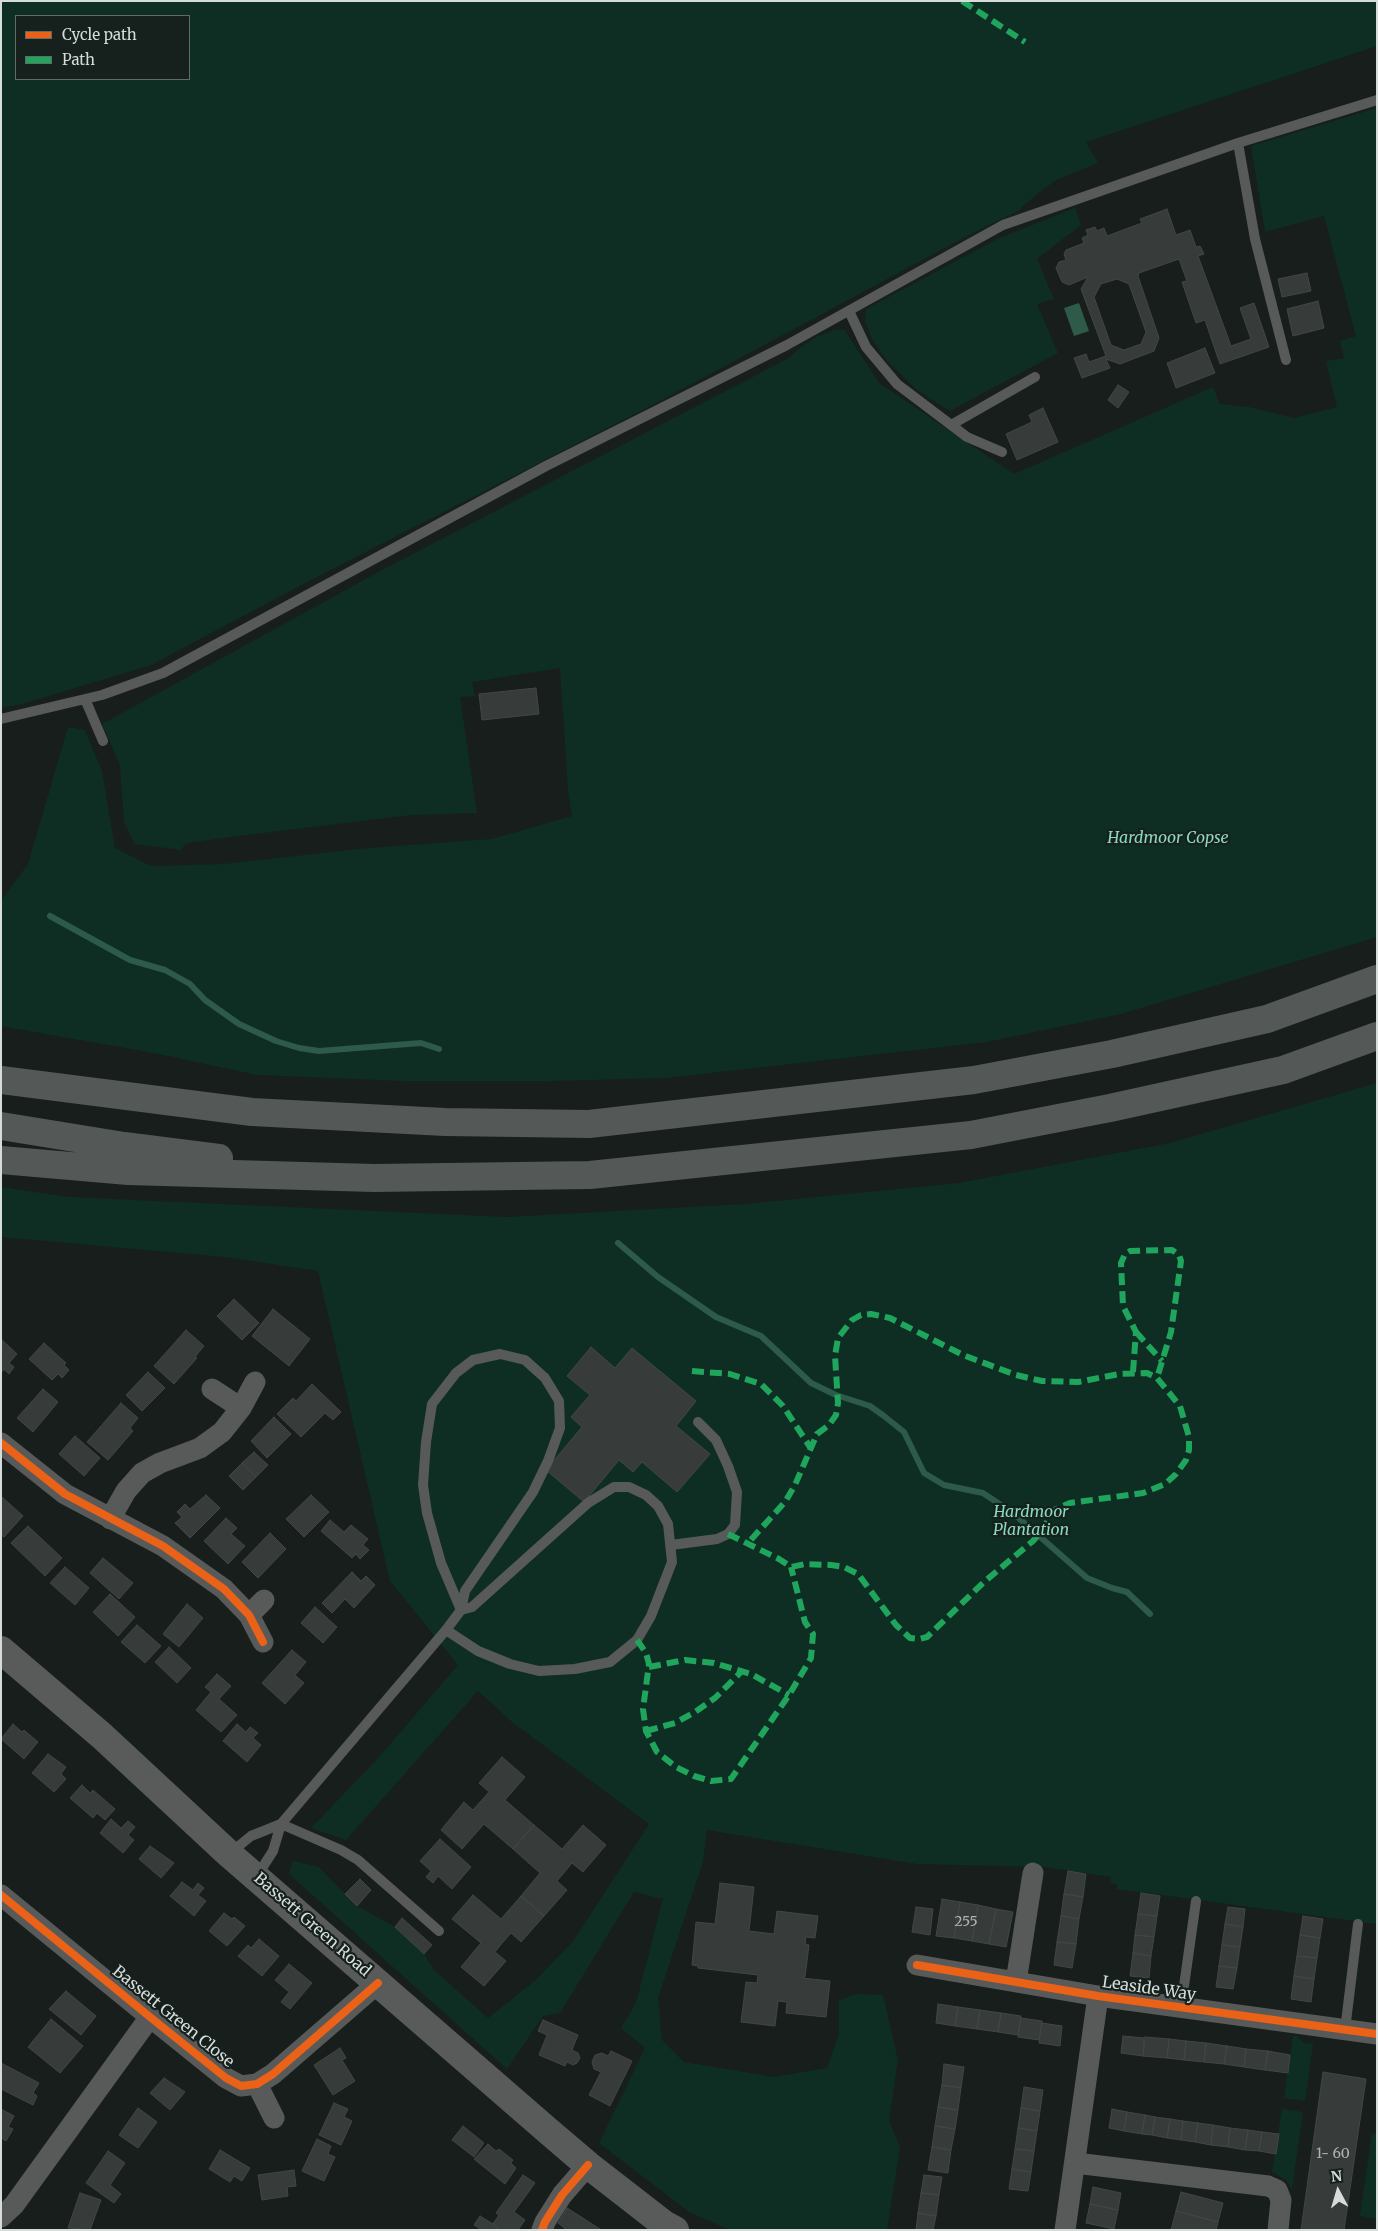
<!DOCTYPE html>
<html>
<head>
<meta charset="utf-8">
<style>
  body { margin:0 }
  #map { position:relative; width:1378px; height:2231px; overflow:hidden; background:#181e1b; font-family:Merriweather,serif }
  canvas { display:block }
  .frame { position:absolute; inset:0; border:2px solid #d6dcda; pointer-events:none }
  .legend { position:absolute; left:15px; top:15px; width:175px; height:65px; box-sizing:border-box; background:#16201c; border:1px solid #636b68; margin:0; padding:6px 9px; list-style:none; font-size:15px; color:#d6dcda }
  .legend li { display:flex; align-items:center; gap:10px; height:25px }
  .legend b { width:25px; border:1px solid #636b68 }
  .north { position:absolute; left:1313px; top:2166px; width:50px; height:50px; -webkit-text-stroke:4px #16201c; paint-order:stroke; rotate:354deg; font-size:14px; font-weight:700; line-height:20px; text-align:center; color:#d6dcda }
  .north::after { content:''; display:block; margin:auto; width:18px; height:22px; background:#d6dcda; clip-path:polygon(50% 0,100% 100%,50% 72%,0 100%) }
</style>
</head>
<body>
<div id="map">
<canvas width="1378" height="2231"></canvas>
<div class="frame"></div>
<ul class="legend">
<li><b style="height:6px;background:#ea6118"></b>Cycle path</li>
<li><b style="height:6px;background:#20a55d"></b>Path</li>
</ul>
<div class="north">N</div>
</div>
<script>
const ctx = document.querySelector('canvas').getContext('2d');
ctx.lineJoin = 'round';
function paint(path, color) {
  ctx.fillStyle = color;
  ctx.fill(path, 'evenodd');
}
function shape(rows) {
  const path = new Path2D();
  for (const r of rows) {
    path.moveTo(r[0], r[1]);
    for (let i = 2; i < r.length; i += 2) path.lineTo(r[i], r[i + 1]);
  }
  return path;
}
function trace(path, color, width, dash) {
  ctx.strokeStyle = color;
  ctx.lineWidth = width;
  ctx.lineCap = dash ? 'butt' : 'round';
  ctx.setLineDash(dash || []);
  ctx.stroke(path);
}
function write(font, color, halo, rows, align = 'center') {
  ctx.font = font + ' Merriweather,serif';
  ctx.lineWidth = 4.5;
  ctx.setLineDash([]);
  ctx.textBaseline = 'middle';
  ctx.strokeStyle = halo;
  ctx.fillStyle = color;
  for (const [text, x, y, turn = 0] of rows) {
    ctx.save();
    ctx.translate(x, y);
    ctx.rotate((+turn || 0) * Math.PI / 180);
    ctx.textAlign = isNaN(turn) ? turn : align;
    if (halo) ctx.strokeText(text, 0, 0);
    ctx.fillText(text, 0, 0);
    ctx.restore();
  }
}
paint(shape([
  [1,1,1377,1,1377,46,1086,142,1098,163,1058,179,1038,193,1018,211,971,234,660,401,311,580,151,665,22,704,1,708],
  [16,16,189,16,189,79,16,79],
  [1377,108,1377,937,1121,1014,987,1042,666,1078,551,1081,402,1081,257,1075,159,1054,1,1026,1,901,28,864,68,727,85,730,102,771,115,848,151,866,224,864,368,848,492,839,572,816,568,790,560,668,472,682,475,696,460,697,477,813,411,815,247,835,186,843,181,850,135,844,124,822,120,765,102,724,382,570,789,358,802,346,818,336,834,330,844,329,879,383,1014,474,1213,387,1220,404,1249,407,1294,418,1337,407,1326,361,1344,358,1340,341,1356,336,1324,216,1265,232,1251,146],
  [1075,208,1081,225,1037,259,1054,299,1037,304,1058,353,950,411,917,390,887,361,872,339,865,322,866,309,997,239],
  [1377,1083,1377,1924,1117,1889,1117,1884,1110,1883,1111,1877,1046,1867,917,1864,707,1830,703,1862,658,1998,662,2040,684,2062,774,2077,827,2068,839,2034,839,2001,855,1994,883,1995,898,2060,889,2120,900,2148,887,2230,730,2230,689,2212,599,2143,645,2048,621,2028,636,2003,663,1899,634,1892,560,2013,543,2016,507,2069,289,1874,293,1861,319,1867,357,1906,395,1927,424,1954,434,1970,488,2018,537,1979,574,1940,649,1824,512,1722,478,1691,346,1840,311,1828,381,1755,458,1665,390,1581,318,1271,225,1257,1,1237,1,1187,69,1197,507,1217,745,1204,959,1183,1170,1143],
  [1293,2036,1297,2036,1304,2043,1313,2044,1305,2101,1284,2098],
  [1282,2109,1303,2112,1292,2189,1286,2180,1272,2172],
  [1372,2133,1377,2134,1377,2219,1360,2216]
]), '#0e2e23');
paint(shape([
  [1079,303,1089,331,1074,336,1064,308]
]), '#2d5a49');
trace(shape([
  [50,916,130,960,165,970,190,984,205,1000,239,1024,276,1041,299,1048,319,1051,421,1043,439,1049],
  [618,1243,658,1277,716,1317,761,1336,811,1383,836,1395,870,1406,884,1416,904,1432,924,1473,944,1485,983,1493,1013,1513,1087,1578,1112,1588,1127,1592,1150,1614]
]), '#2d5a49', 6);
const building = shape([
  [1167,209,1176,235,1190,230,1196,247,1200,246,1204,254,1198,256,1231,346,1251,339,1240,308,1254,303,1269,347,1220,364,1205,320,1196,323,1182,282,1187,281,1179,259,1139,273,1138,276,1159,338,1154,351,1120,364,1106,359,1110,368,1082,378,1074,358,1086,354,1089,362,1106,356,1081,289,1088,277,1069,285,1062,282,1056,268,1059,262,1066,260,1064,254,1066,250,1084,243,1082,238,1088,235,1086,230,1095,227,1097,231,1104,228,1107,236,1142,223,1140,219,1167,209],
  [1117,279,1129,284,1146,332,1141,344,1124,350,1111,345,1094,297,1101,284,1117,279],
  [1307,273,1311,291,1282,297,1278,279,1307,273],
  [1318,301,1324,328,1293,336,1287,309,1318,301],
  [1205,348,1215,373,1176,388,1167,363,1205,348],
  [1118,385,1129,392,1118,408,1108,400,1118,385],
  [1043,408,1058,442,1017,460,1006,434,1032,422,1029,415,1043,408],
  [536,688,539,714,482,720,479,694,536,688],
  [234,1299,259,1323,242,1340,217,1316,234,1299],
  [273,1309,310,1339,289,1366,252,1336,273,1309],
  [186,1330,204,1346,195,1357,197,1358,174,1384,154,1366,186,1330],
  [2,1340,17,1354,9,1363,14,1367,9,1374,4,1369,1,1373,2,1340],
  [44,1343,66,1363,64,1365,69,1370,62,1378,58,1374,52,1380,29,1359,44,1343],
  [591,1347,615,1368,632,1348,696,1401,676,1426,710,1454,677,1492,642,1462,633,1472,619,1460,584,1502,546,1470,582,1427,571,1417,590,1395,567,1376,591,1347],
  [148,1372,165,1388,142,1411,126,1395,148,1372],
  [312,1384,341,1412,333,1420,325,1413,301,1437,277,1414,293,1398,296,1401,312,1384],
  [43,1389,58,1402,33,1432,17,1418,43,1389],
  [121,1403,138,1418,130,1428,133,1431,108,1460,87,1442,121,1403],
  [274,1417,291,1434,267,1458,251,1441,274,1417],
  [75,1436,100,1458,84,1476,59,1454,75,1436],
  [254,1452,268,1465,256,1477,242,1463,254,1452],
  [242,1463,256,1477,243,1490,229,1476,242,1463],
  [206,1495,220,1508,190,1538,175,1523,182,1517,177,1512,185,1504,190,1509,206,1495],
  [311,1495,329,1512,304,1537,286,1519,311,1495],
  [1,1496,23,1516,4,1537,1,1535,1,1496],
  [226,1518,237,1528,231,1534,245,1546,228,1564,204,1541,226,1518],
  [330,1520,344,1532,351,1525,368,1539,363,1545,369,1550,360,1559,356,1554,352,1558,321,1531,330,1520],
  [28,1526,62,1558,45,1576,11,1543,28,1526],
  [270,1533,286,1549,258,1578,242,1562,270,1533],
  [103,1558,133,1583,119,1599,90,1573,103,1558],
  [65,1567,89,1588,75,1605,50,1583,65,1567],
  [352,1572,361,1581,366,1576,375,1585,354,1608,345,1599,332,1613,322,1603,352,1572],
  [110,1594,135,1617,118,1636,93,1612,110,1594],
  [187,1604,203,1618,179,1647,163,1634,187,1604],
  [315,1607,337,1627,323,1643,301,1623,315,1607],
  [137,1625,161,1646,145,1663,121,1642,137,1625],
  [169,1647,191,1668,177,1683,155,1662,169,1647],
  [292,1650,306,1662,295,1675,304,1683,285,1704,262,1683,292,1650],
  [217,1674,231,1686,219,1699,237,1715,221,1732,196,1710,211,1692,205,1687,217,1674],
  [13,1724,22,1732,24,1730,38,1742,24,1759,1,1739,13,1724],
  [237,1724,246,1732,250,1727,258,1733,253,1738,261,1745,247,1762,223,1741,237,1724],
  [48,1754,66,1767,61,1774,66,1779,54,1792,32,1773,48,1754],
  [502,1757,525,1777,505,1800,534,1825,513,1849,484,1824,462,1849,441,1830,464,1802,473,1810,489,1792,479,1783,502,1757],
  [82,1785,90,1793,93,1790,115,1809,105,1820,97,1813,93,1818,70,1798,82,1785],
  [111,1819,121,1828,128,1821,135,1827,128,1835,134,1840,123,1853,100,1833,111,1819],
  [534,1825,562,1849,583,1825,606,1845,583,1872,572,1863,557,1881,567,1890,544,1916,521,1896,540,1873,513,1849,534,1825],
  [440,1839,471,1867,452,1889,438,1876,433,1883,426,1877,431,1871,420,1861,440,1839],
  [150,1846,174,1863,161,1878,139,1859,150,1846],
  [1068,1871,1086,1874,1083,1897,1064,1894,1068,1871],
  [360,1879,371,1890,357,1906,345,1894,360,1879],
  [182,1882,193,1890,198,1883,204,1888,198,1895,206,1901,194,1916,170,1896,182,1882],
  [720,1883,754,1887,749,1931,774,1934,777,1911,818,1916,815,1938,806,1937,805,1944,809,1945,805,1977,802,1978,830,1981,826,2017,786,2013,787,2002,778,2001,775,2026,741,2022,746,1982,757,1983,758,1975,698,1968,698,1966,692,1965,696,1922,715,1924,720,1883],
  [1141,1893,1160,1896,1157,1916,1138,1914,1141,1893],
  [1064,1894,1083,1897,1079,1919,1061,1916,1064,1894],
  [473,1895,501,1919,521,1896,544,1916,521,1942,511,1933,503,1942,495,1952,506,1961,484,1986,461,1967,481,1943,452,1919,473,1895],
  [942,1899,960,1902,954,1938,936,1936,942,1899],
  [960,1902,978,1905,972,1941,954,1938,960,1902],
  [978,1905,996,1909,989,1944,972,1941,978,1905],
  [916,1907,933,1909,930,1935,912,1932,916,1907],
  [1228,1907,1245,1909,1243,1927,1225,1924,1228,1907],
  [996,1909,1013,1912,1006,1947,989,1944,996,1909],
  [224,1913,232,1919,234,1917,245,1926,227,1946,209,1931,224,1913],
  [1138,1914,1157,1916,1154,1937,1135,1935,1138,1914],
  [1061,1916,1079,1919,1076,1944,1057,1942,1061,1916],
  [1303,1916,1323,1919,1320,1938,1300,1935,1303,1916],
  [402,1918,432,1945,424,1954,395,1927,402,1918],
  [1225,1924,1243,1927,1240,1947,1222,1945,1225,1924],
  [1135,1935,1154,1937,1151,1956,1133,1953,1135,1935],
  [1300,1935,1320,1938,1317,1958,1297,1956,1300,1935],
  [259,1939,279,1956,262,1976,238,1956,248,1945,251,1948,259,1939],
  [1057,1942,1076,1944,1072,1968,1054,1965,1057,1942],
  [1222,1945,1240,1947,1237,1968,1219,1966,1222,1945],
  [1133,1953,1151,1956,1149,1978,1130,1976,1133,1953],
  [1297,1956,1317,1958,1314,1979,1294,1976,1297,1956],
  [289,1964,312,1983,290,2009,281,2002,289,1992,275,1980,289,1964],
  [1219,1966,1237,1968,1233,1989,1216,1987,1219,1966],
  [1294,1976,1314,1979,1311,2002,1291,1999,1294,1976],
  [66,1991,96,2016,81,2035,49,2009,66,1991],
  [938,2004,958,2007,955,2026,936,2023,938,2004],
  [958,2007,980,2010,977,2029,955,2026,958,2007],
  [980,2010,1001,2013,998,2032,977,2029,980,2010],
  [1001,2013,1021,2016,1018,2035,998,2032,1001,2013],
  [1021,2018,1042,2021,1039,2040,1018,2037,1021,2018],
  [51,2019,83,2046,60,2073,28,2047,51,2019],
  [543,2020,578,2035,572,2050,578,2053,580,2058,577,2063,573,2065,567,2062,565,2066,539,2055,547,2035,538,2031,543,2020],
  [1042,2023,1062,2026,1060,2046,1039,2043,1042,2023],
  [1123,2036,1144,2038,1143,2056,1121,2053,1123,2036],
  [1145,2037,1169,2039,1167,2058,1143,2056,1145,2037],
  [1169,2039,1186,2041,1184,2060,1167,2058,1169,2039],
  [1186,2041,1206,2043,1204,2062,1184,2060,1186,2041],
  [1206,2043,1227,2046,1224,2064,1204,2062,1206,2043],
  [1227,2046,1246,2049,1244,2067,1224,2064,1227,2046],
  [340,2048,346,2058,342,2060,355,2081,333,2095,314,2065,340,2048],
  [1246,2049,1268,2051,1265,2070,1244,2067,1246,2049],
  [611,2051,632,2061,610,2106,589,2095,601,2072,594,2069,592,2062,595,2055,602,2053,608,2056,611,2051],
  [1268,2051,1290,2055,1288,2073,1265,2070,1268,2051],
  [1,2063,39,2083,33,2093,37,2096,33,2105,1,2089,1,2063],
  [944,2064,964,2067,961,2088,942,2085,944,2064],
  [1323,2072,1366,2079,1344,2230,1301,2230,1323,2072],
  [164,2078,185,2092,170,2110,150,2093,164,2078],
  [942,2085,961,2088,958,2110,938,2107,942,2085],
  [1024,2087,1043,2090,1040,2111,1021,2108,1024,2087],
  [334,2103,348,2109,344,2117,352,2121,341,2145,319,2135,334,2103],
  [938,2107,958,2110,955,2129,935,2126,938,2107],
  [138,2108,157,2122,138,2148,119,2135,138,2108],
  [1021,2108,1040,2111,1037,2131,1018,2128,1021,2108],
  [1,2109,14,2116,8,2127,13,2129,6,2141,1,2138,1,2109],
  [1112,2109,1127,2112,1124,2131,1109,2128,1112,2109],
  [1127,2112,1145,2115,1142,2134,1124,2131,1127,2112],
  [1145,2115,1155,2117,1152,2135,1142,2134,1145,2115],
  [1155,2117,1170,2119,1167,2138,1152,2135,1155,2117],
  [1170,2119,1183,2121,1181,2140,1167,2138,1170,2119],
  [1183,2121,1198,2123,1195,2142,1181,2140,1183,2121],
  [1198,2123,1213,2125,1211,2145,1195,2142,1198,2123],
  [1213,2125,1230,2128,1228,2147,1211,2145,1213,2125],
  [463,2126,484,2143,474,2157,452,2140,463,2126],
  [935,2126,955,2129,951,2150,932,2147,935,2126],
  [1018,2128,1037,2131,1034,2151,1015,2149,1018,2128],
  [1230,2128,1248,2130,1245,2150,1228,2147,1230,2128],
  [1248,2130,1262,2132,1259,2151,1245,2150,1248,2130],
  [1262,2132,1279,2134,1276,2154,1259,2151,1262,2132],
  [317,2139,331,2146,328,2154,335,2157,324,2181,302,2171,317,2139],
  [488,2144,496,2151,499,2149,513,2160,511,2163,516,2168,505,2184,474,2159,488,2144],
  [932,2147,951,2150,948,2173,928,2170,932,2147],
  [1015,2149,1034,2151,1031,2172,1012,2169,1015,2149],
  [220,2150,250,2168,242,2181,234,2176,230,2182,209,2169,220,2150],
  [108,2151,125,2163,110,2185,121,2194,114,2203,86,2183,108,2151],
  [1012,2169,1031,2172,1028,2191,1009,2189,1012,2169],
  [294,2170,296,2186,287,2187,288,2196,262,2200,258,2175,294,2170],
  [523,2175,535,2183,514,2212,525,2220,518,2230,500,2230,493,2224,499,2215,496,2213,523,2175],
  [924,2175,942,2177,939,2195,921,2193,924,2175],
  [1093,2187,1121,2193,1118,2210,1090,2204,1093,2187],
  [1181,2192,1223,2203,1218,2222,1176,2211,1181,2192],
  [80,2193,101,2200,90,2230,68,2228,80,2193],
  [921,2193,939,2195,936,2216,918,2213,921,2193],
  [1090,2204,1118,2210,1114,2229,1086,2223,1090,2204],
  [567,2208,600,2229,600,2230,567,2230,558,2223,567,2208],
  [1176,2211,1218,2222,1216,2230,1171,2230,1176,2211],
  [918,2213,936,2216,933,2230,916,2230,918,2213],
  [480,2216,493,2224,500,2230,482,2230,474,2225,480,2216]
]);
paint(building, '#373c3a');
trace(building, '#424745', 1);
trace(shape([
  [1238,143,1255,239,1286,360],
  [849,311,866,347,897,384,967,437,1002,452],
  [951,425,1035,377],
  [85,699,103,741],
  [1,719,102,695,163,673,546,466,787,345,1003,225,1238,143,1377,100],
  [671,1545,717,1539,728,1534,735,1525,737,1492,728,1466,716,1440,698,1422],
  [446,1630,478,1651,510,1664,539,1671,575,1669,610,1662,637,1640,651,1616,672,1562,668,1524,658,1506,646,1495,629,1487,614,1487,588,1503,472,1607,461,1610],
  [229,1854,251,1836,281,1824,341,1850,358,1860,439,1931],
  [257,1876,273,1851,281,1824,446,1630,461,1610,465,1591,533,1492,548,1461,560,1428,559,1401,545,1378,525,1360,500,1354,473,1360,456,1373,432,1404,426,1442,423,1485,427,1513,441,1563,461,1610],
  [1181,2007,1196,1901],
  [1345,2030,1358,1924]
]), '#585a59', 10);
trace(shape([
  [212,1389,241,1408],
  [1,1443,65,1494,163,1546,224,1589,249,1615,263,1642],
  [110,1519,126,1491,142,1473,160,1463,200,1448,222,1432,241,1408,255,1382],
  [249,1615,264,1600],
  [1,1895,150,2017,226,2078,241,2086,257,2084,273,2074,378,1983],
  [917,1965,1098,1996,1377,2034],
  [1016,1982,1033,1873],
  [257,2084,274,2118],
  [1075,2163,1268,2186,1277,2190,1281,2200,1278,2230],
  [1,2217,14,2205,150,2017],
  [542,2230,545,2222,562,2195,588,2165],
  [1065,2230,1098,1996]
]), '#585a59', 21);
trace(shape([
  [1,1650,102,1736,229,1854,547,2130,588,2165,664,2224,675,2230]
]), '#585b5a', 28);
trace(shape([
  [1,1080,252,1112,445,1122,589,1124,974,1080,1112,1054,1267,1019,1377,979],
  [1,1126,124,1146,219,1158],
  [1,1160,128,1171,374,1178,590,1175,971,1135,1110,1108,1283,1070,1377,1036]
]), '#545856', 28);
trace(shape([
  [962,1,1025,42],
  [1136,1332,1162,1361],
  [692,1371,730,1374,761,1384,783,1406,810,1447],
  [1133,1372,1136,1332,1123,1306,1121,1263,1125,1254,1130,1251,1172,1250,1179,1255,1181,1261,1171,1332,1157,1378],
  [728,1534,779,1559,791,1567,805,1564,831,1565,844,1567,858,1574,896,1625,910,1638,919,1639,927,1637,984,1582,1033,1541,1044,1528,1052,1511,1070,1503,1143,1493,1165,1484,1176,1474,1186,1460,1189,1450,1189,1437,1180,1406,1157,1378,1147,1373,1119,1374,1078,1382,1042,1381,1016,1375,963,1355,890,1318,871,1314,861,1315,852,1320,838,1338,835,1356,838,1403,836,1415,829,1425,817,1434,795,1485,785,1502,748,1543],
  [637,1640,646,1653,649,1664,643,1709,646,1731,657,1752,676,1767,694,1776,711,1781,731,1779,789,1695,811,1658,813,1634,805,1622,791,1567],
  [649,1667,685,1660,714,1663,751,1674,789,1695],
  [646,1731,675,1723,695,1712,715,1698,742,1671]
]), '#20a55d', 6, [12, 6]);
trace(shape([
  [1,1443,65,1494,163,1546,224,1589,249,1615,263,1642],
  [1,1895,150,2017,226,2078,241,2086,257,2084,273,2074,378,1983],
  [917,1965,1098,1996,1377,2034],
  [542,2230,545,2222,562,2195,588,2165]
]), '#ea6118', 8);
write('14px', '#aeb4b2', null, [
  ["255",966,1922],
  ["1- 60",1333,2154]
]);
write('italic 16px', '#89dabc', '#16201c', [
  ["Hardmoor Copse",1168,838],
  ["Hardmoor",1031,1512],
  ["Plantation",1031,1530]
]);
write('16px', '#d6dcda', '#16201c', [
  ["Bassett Green Road",312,1925,41],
  ["Leaside Way",1149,1989,8],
  ["Bassett Green Close",173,2017,39]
]);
</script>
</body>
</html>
